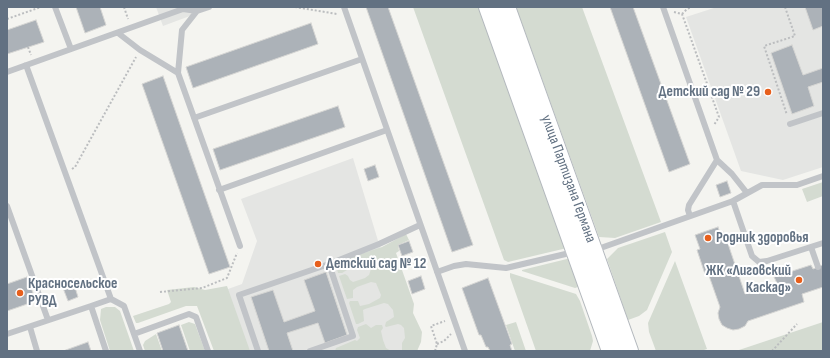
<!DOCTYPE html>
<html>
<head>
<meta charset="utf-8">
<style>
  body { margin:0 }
  #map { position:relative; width:830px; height:358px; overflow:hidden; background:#f4f4f0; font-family:"Sofia Sans Condensed",sans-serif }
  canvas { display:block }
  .frame { position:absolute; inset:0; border:8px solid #627182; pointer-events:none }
</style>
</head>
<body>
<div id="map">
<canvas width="830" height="358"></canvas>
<div class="frame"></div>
</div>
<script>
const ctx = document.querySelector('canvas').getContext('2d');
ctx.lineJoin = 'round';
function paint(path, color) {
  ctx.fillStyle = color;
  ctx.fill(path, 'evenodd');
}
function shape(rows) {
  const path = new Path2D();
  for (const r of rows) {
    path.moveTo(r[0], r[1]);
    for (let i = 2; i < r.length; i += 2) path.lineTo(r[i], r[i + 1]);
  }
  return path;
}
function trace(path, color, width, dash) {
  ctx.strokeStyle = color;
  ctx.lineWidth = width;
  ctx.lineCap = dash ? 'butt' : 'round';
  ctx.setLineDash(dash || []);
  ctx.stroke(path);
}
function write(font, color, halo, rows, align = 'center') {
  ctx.font = font + ' "Sofia Sans Condensed",sans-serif';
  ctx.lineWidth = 4;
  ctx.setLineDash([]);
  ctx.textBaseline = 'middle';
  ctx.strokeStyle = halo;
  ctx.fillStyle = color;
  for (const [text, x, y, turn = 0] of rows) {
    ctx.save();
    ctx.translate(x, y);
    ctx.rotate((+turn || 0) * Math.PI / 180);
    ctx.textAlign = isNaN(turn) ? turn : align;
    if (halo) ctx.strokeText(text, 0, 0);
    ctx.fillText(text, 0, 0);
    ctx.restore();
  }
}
paint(shape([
  [156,7,214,7,163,26],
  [717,7,823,7,823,167,783,180,741,171,686,17],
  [353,158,379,244,418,350,238,351,217,293,242,284,257,241,241,199]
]), '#e4e5e3');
paint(shape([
  [413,7,480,7,567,248,508,262,504,260],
  [516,7,582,7,661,222,615,238,599,237],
  [823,182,823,196,807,202,802,189],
  [665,232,672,252,647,310,639,316,628,320,607,259,618,248],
  [406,234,409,240,398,245,399,251,396,253,414,304,413,313,422,332,421,342,417,351,402,351,402,343,405,338,404,328,401,325,398,324,386,327,385,326,386,322,394,317,393,310,388,304,384,303,365,309,363,310,364,321,358,324,356,324,349,303,350,301,358,301,360,306,369,304,380,298,381,295,376,283,371,282,357,287,353,290,353,298,347,299,339,276,345,274,348,276,350,280,353,282,365,278,369,275,371,269,366,258,361,258,346,263,345,265,347,270,342,273,338,273,337,269,339,261,382,247],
  [571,258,581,286,575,288,522,271,522,270],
  [675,261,707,349,701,351,656,351,649,332,648,323],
  [510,273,576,294,580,301,592,336,593,341,590,351,536,351,510,277],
  [227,286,250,351,214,351,197,306,186,306,138,323,136,323,133,316,169,304,171,302,167,290,194,287,205,290],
  [106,307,115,307,120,311,134,351,110,351,100,320,101,309],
  [189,322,195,324,205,351,190,351,181,325],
  [516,322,526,351,515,351,506,325],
  [823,322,823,351,736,351],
  [366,324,371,328,376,325,382,325,383,328,381,331,383,340,386,348,391,351,335,351,336,348,355,340,357,341,360,338,357,330,358,327],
  [156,334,162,351,145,351,143,345,145,341]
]), '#d4dbd1');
const building = shape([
  [76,7,100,7,106,25,85,33,76,7],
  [366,7,388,7,473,245,452,252,366,7],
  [610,7,633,7,690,164,669,172,610,7],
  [805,7,823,7,823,26,813,30,805,7],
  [36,20,44,42,7,54,7,30,36,20],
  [311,23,318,44,193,88,186,67,311,23],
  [792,45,803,75,823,68,823,82,808,87,814,106,792,114,771,53,792,45],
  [163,76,230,267,209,274,142,84,163,76],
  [338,106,345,127,220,170,213,149,338,106],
  [375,165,379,177,368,181,364,169,375,165],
  [727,181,731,193,720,197,716,185,727,181],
  [718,227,720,233,724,232,745,294,777,283,774,277,811,265,813,269,823,265,823,287,802,294,804,302,748,321,745,326,739,329,733,330,727,328,722,325,719,319,718,313,720,307,708,273,705,274,697,250,700,249,695,235,718,227],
  [409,241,413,252,402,256,398,245,409,241],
  [326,272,347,335,325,343,318,323,287,333,293,351,269,351,251,297,273,290,284,322,315,311,304,280,326,272],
  [421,276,425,289,412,294,408,281,421,276],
  [27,277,36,301,7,311,7,284,27,277],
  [488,278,512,344,510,345,512,351,490,351,488,347,486,347,481,335,479,335,462,288,488,278],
  [74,284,78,297,68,301,63,288,74,284],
  [179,325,188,351,163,351,157,333,179,325],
  [88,342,91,351,63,351,88,342]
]);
paint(building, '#acb2b8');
trace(building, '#d5d5d3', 1);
const secondary = shape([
  [488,7,611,351],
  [506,7,629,351]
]);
trace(secondary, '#b3b8bd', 20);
trace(shape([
  [124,7,128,19],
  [295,7,337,14],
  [785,7,795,36,764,46,787,115],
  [674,12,682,14,719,117,714,125],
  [682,14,687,9,692,7],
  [7,19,41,7],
  [28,47,31,55],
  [72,169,75,167,136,57],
  [160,292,202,288,227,278,237,253],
  [437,344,444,341,451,334],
  [435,351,437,344,431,326,445,321],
  [772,351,797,324]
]), '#bbbdbf', 2, [2, 2]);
trace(shape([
  [55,7,71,49],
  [344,7,465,351],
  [663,7,717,160,732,174,747,193],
  [197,11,182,30,178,73,240,246],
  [118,33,140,50,178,73],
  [26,65,111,299],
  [7,72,183,9,197,11,209,7],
  [194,118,362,59],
  [790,124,823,113],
  [219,190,387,130],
  [733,201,762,185,797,185,823,176],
  [7,206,48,320],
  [690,216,688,210,689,205,717,160],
  [811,247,818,267],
  [595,250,733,201,752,256,759,262,767,261,823,243],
  [437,272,454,266,466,264,506,268,574,252],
  [30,327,37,351],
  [7,334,91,306],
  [134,334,189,314,196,317,208,351],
  [106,351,91,306,111,299,124,306,140,351],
  [258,351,239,295,329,264,379,244,420,225],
  [310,351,353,336,329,264]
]), '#c1c4c8', 6);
trace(secondary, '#fff', 18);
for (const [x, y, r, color] of [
  [768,92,4,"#e75f1c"],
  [708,238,4,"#e75f1c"],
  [318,264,4,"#e75f1c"],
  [799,280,4,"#e75f1c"],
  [20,293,4,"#e75f1c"]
]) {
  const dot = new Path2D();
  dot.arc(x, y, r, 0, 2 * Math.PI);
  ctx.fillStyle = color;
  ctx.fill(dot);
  trace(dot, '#fff', 1.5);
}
write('bold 15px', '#627182', '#fff', [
  ["Детский сад № 29",760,92,"right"],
  ["Родник здоровья",716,238],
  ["Детский сад № 12",326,264],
  ["ЖК «Лиговский",791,271,"right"],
  ["Каскад»",791,288,"right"],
  ["Красносельское",28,284],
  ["РУВД",28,301]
], 'left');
write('15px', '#627182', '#fff', [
  ["улица Партизана Германа",568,179,70]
]);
</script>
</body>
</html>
